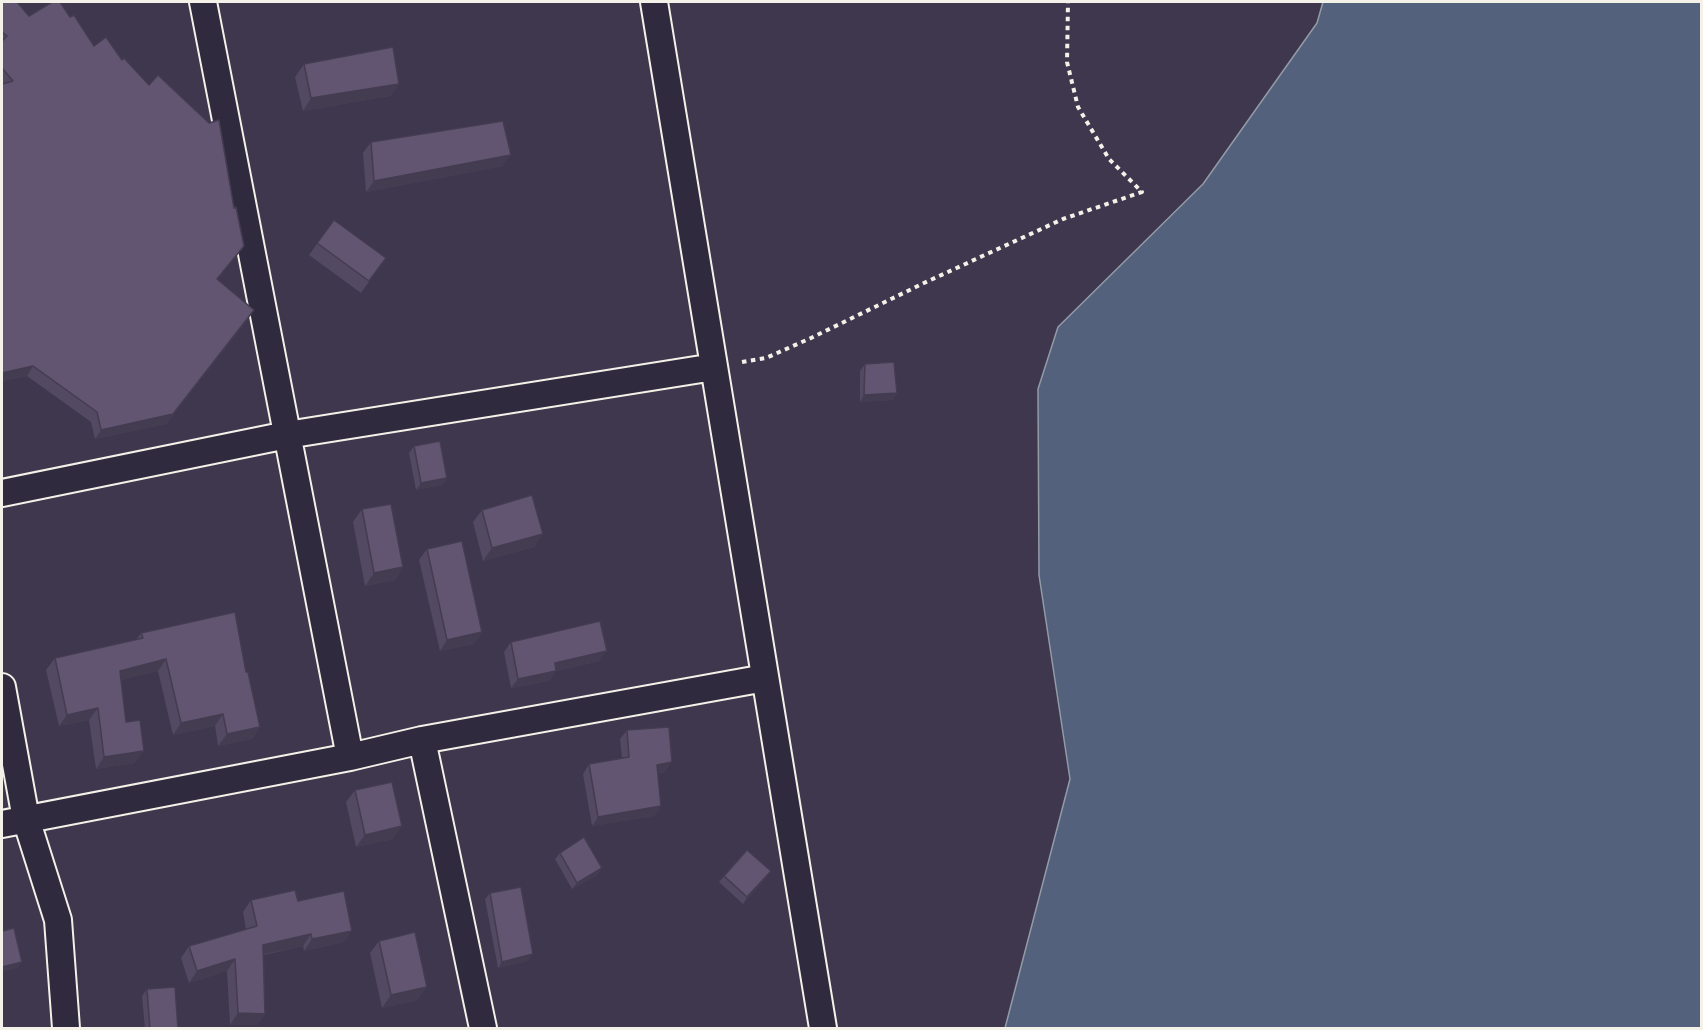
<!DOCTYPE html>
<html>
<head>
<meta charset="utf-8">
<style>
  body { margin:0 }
  #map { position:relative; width:1703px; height:1030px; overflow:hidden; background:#3e374d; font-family:"Balsamiq Sans",sans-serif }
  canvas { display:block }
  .frame { position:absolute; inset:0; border:3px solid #f4f1e8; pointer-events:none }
</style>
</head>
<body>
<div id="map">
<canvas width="1703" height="1030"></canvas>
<div class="frame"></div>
</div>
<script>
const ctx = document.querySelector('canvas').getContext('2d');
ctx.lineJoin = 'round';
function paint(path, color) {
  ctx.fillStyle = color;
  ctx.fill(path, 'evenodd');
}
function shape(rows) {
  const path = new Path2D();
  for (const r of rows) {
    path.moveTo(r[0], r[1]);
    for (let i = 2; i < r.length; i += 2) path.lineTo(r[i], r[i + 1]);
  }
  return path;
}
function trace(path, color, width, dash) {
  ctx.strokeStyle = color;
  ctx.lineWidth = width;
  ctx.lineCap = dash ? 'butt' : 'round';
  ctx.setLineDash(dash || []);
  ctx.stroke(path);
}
const water = shape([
  [1323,2,1701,2,1701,1028,1005,1028,1070,779,1039,575,1038,389,1058,327,1203,184,1317,23,1323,2]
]);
paint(water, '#53617c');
trace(water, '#939ba7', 1.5);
const minor = shape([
  [203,2,350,757],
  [654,2,823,1028],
  [2,493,287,435,714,367],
  [2,687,26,819,58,920,66,1028],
  [422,740,483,1028],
  [2,824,350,757,422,740,765,678]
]);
trace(minor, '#f4f1e8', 30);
trace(shape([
  [742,362,766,358,811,338,924,283,1063,219,1142,192,1109,159,1078,107,1067,62,1068,2]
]), '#f4f1e8', 4, [4.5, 4.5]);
trace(minor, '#2f2a3d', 26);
paint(shape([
  [2,2,29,16,70,17,94,46,237,255,217,280,248,319,166,424,95,439,91,422,27,376,2,381],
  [304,64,399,84,390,96,303,111,295,77],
  [371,142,503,166,366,192,363,153],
  [334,220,386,258,361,293,309,255],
  [865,364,897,393,893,400,860,402,860,371],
  [414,446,447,478,442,485,416,490,409,453],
  [362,509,403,567,395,580,365,586,353,522],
  [482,510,543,534,534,547,483,561,473,522],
  [427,549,482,632,474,644,440,651,419,560],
  [141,633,246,672,260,727,252,739,218,746,215,726,173,735,158,671,121,680,126,722,135,763,96,769,89,720,59,726,46,670,55,658,136,640],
  [511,642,600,661,556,671,549,681,511,688,504,652],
  [627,730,665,772,658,773,661,806,654,816,592,826,583,774,589,764,622,758,620,739],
  [355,790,393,839,356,847,346,802],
  [560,853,602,868,597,875,572,889,555,859],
  [771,871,766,878,743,904,719,882,724,876],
  [490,893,528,961,498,968,485,899],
  [251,900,298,901,344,942,304,951,303,946,264,955,265,1014,257,1025,230,1025,227,971,189,983,181,958,189,946,246,929,243,912],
  [379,941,418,1000,382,1008,370,953],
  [147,989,178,1029,145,1029,142,996]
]), '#534962');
paint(shape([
  [399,84,390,96,303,111,311,98],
  [511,155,503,166,366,192,374,181],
  [254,310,166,424,95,439,101,430],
  [33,366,27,376,2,381,2,373],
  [897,393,893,400,860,402,864,395],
  [447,478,442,485,416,490,421,483],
  [543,534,534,547,483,561,492,548],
  [403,567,395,580,365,586,374,573],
  [482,632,474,644,440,651,447,640],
  [607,651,600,661,548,673,555,663],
  [166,659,158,671,112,683,120,671],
  [556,671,549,681,511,688,518,679],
  [98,708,89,720,59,726,67,715],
  [223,714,215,726,173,735,181,723],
  [260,727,252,739,218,746,227,734],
  [144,751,135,763,96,769,104,757],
  [672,762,665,772,650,774,657,765],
  [661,806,654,816,592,826,598,817],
  [402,826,393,839,356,847,365,835],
  [602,868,597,875,572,889,577,883],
  [771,871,766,878,743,904,747,897],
  [352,931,344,942,304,951,312,939],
  [311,934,303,946,255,956,263,945],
  [533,954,528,961,498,968,502,962],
  [235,959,227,971,189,983,197,971],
  [22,962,18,968,2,972,2,967],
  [427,987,418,1000,382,1008,391,995],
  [238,1013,265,1014,257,1025,230,1025]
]), '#443c50');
const building = shape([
  [2,2,17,2,29,16,52,2,60,2,70,17,74,15,94,46,106,37,122,60,124,58,149,85,158,75,209,123,219,120,234,208,236,207,244,246,217,279,254,310,173,414,101,430,97,412,33,366,2,373,2,84,13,81,2,68,2,41,7,36,2,32,2,2],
  [393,47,399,84,311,98,304,64,393,47],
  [503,121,511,155,374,181,371,142,503,121],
  [334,220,386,258,369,281,317,243,334,220],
  [894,362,897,393,864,395,865,364,894,362],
  [440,441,447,478,421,483,414,446,440,441],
  [532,495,543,534,492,548,482,510,532,495],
  [391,504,403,567,374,573,362,509,391,504],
  [462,541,482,632,447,640,427,549,462,541],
  [235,612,246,672,248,672,260,727,227,734,223,714,181,723,166,659,120,671,126,722,140,720,144,751,104,757,98,708,67,715,55,658,143,638,141,633,235,612],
  [600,621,607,651,555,663,556,671,518,679,511,642,600,621],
  [669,727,672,762,657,765,661,806,598,817,589,764,629,757,627,730,669,727],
  [392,782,402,826,365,835,355,790,392,782],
  [584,837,602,868,577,883,560,853,584,837],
  [747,850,771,871,747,897,724,876,747,850],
  [521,887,533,954,502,962,490,893,521,887],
  [295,890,298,901,344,891,352,931,312,939,311,934,263,945,265,1014,238,1013,235,959,197,971,189,946,257,926,251,900,295,890],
  [14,928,22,962,2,967,2,931,14,928],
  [415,932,427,987,391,995,379,941,415,932],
  [175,987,178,1029,150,1029,147,989,175,987]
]);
paint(building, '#615572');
trace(building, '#443c50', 1.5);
</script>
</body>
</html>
